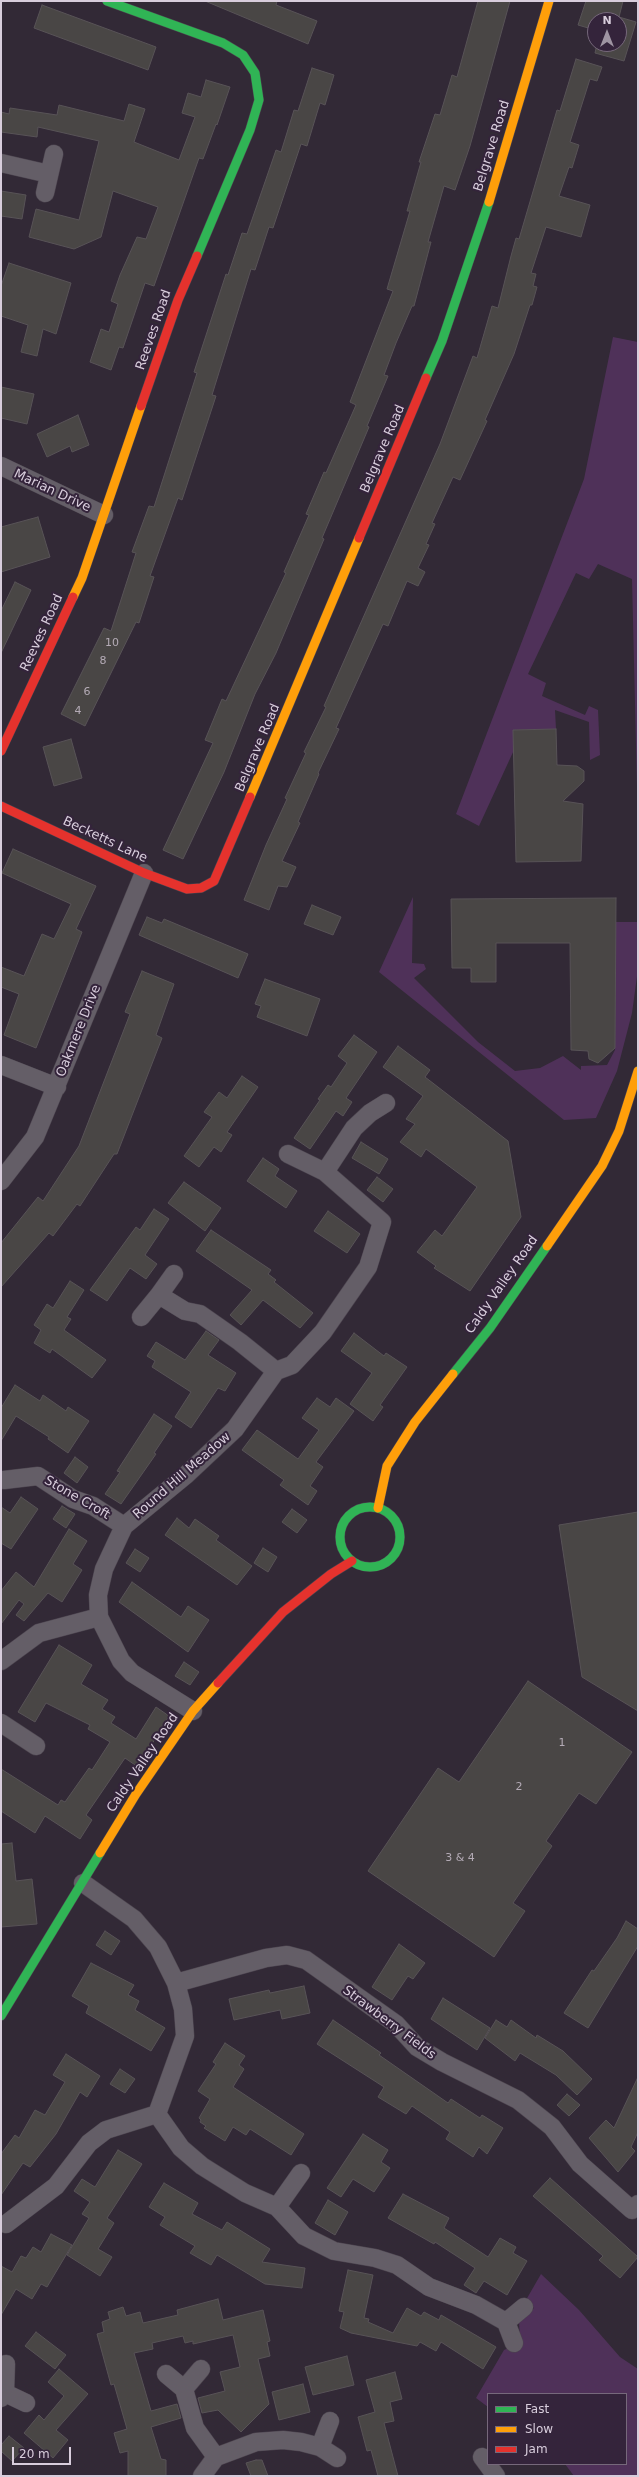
<!DOCTYPE html>
<html>
<head>
<meta charset="utf-8">
<style>
  body { margin:0 }
  #map { position:relative; width:639px; height:2477px; overflow:hidden; background:#322936; font-family:"DejaVu Sans",sans-serif }
  canvas { display:block }
  .frame { position:absolute; inset:0; border:2px solid #d8cddc; pointer-events:none }
  .legend { position:absolute; left:487px; top:2393px; width:140px; height:72px; box-sizing:border-box; background:#34243b; border:1px solid #76687b; margin:0; padding:5px 7px; list-style:none; font-size:12px; color:#d8cddc }
  .legend li { display:flex; align-items:center; gap:8px; height:20px }
  .legend b { width:20px; border:1px solid #76687b }
  .north { position:absolute; left:587px; top:12px; width:40px; height:40px; box-sizing:border-box; background:#34243b; border:1px solid #76687b; border-radius:50%; rotate:0deg; font-size:11px; font-weight:700; line-height:16px; text-align:center; color:#d8cddc }
  .north::after { content:''; display:block; margin:auto; width:14px; height:18px; background:#9e94a2; clip-path:polygon(50% 0,100% 100%,50% 72%,0 100%) }
  .scale { position:absolute; left:12px; top:2447px; width:59px; height:18px; box-sizing:border-box; border:2px solid #d8cddc; border-top:0; padding-left:5px; font-size:12px; line-height:14px; white-space:nowrap; color:#d8cddc; -webkit-text-stroke:3px #34243b; paint-order:stroke }
</style>
</head>
<body>
<div id="map">
<canvas width="639" height="2477"></canvas>
<div class="frame"></div>
<ul class="legend">
<li><b style="height:5px;background:#30b455"></b>Fast</li>
<li><b style="height:5px;background:#ff9f0a"></b>Slow</li>
<li><b style="height:5px;background:#e5322d"></b>Jam</li>
</ul>
<div class="north">N</div>
<div class="scale">20 m</div>
</div>
<script>
const ctx = document.querySelector('canvas').getContext('2d');
ctx.lineJoin = 'round';
function paint(path, color) {
  ctx.fillStyle = color;
  ctx.fill(path, 'evenodd');
}
function shape(rows) {
  const path = new Path2D();
  for (const r of rows) {
    if (r.length === 3) {
      path.moveTo(r[0] + r[2], r[1]);
      path.arc(r[0], r[1], r[2], 0, 2 * Math.PI);
      continue;
    }
    path.moveTo(r[0], r[1]);
    for (let i = 2; i < r.length; i += 2) path.lineTo(r[i], r[i + 1]);
  }
  return path;
}
function trace(path, color, width, dash) {
  ctx.strokeStyle = color;
  ctx.lineWidth = width;
  ctx.lineCap = dash ? 'butt' : 'round';
  ctx.setLineDash(dash || []);
  ctx.stroke(path);
}
function write(font, color, halo, rows, align = 'center') {
  ctx.font = font + ' "DejaVu Sans",sans-serif';
  ctx.lineWidth = 4;
  ctx.setLineDash([]);
  ctx.textBaseline = 'middle';
  ctx.strokeStyle = halo;
  ctx.fillStyle = color;
  for (const [text, x, y, turn = 0] of rows) {
    ctx.save();
    ctx.translate(x, y);
    ctx.rotate((+turn || 0) * Math.PI / 180);
    ctx.textAlign = isNaN(turn) ? turn : align;
    if (halo) ctx.strokeText(text, 0, 0);
    ctx.fillText(text, 0, 0);
    ctx.restore();
  }
}
paint(shape([
  [613,337,638,342,638,829,632,579,598,564,589,579,576,573,528,674,546,683,542,696,585,715,589,706,598,710,600,755,590,760,589,722,555,710,556,729,513,730,514,750,479,826,456,814,584,479],
  [413,897,412,963,424,964,426,969,414,978,478,1042,515,1071,540,1068,563,1056,581,1070,581,1066,607,1065,615,1050,616,922,638,922,638,969,632,1013,617,1071,596,1118,564,1120,379,972],
  [541,2274,579,2310,620,2357,638,2369,638,2476,574,2476,565,2464,626,2464,626,2394,488,2394,488,2407,476,2398,504,2350,520,2343,519,2320,534,2308,526,2300]
]), '#4f3159');
const building = shape([
  [205,1,277,1,276,5,317,21,308,44,205,1],
  [478,1,510,1,470,146,455,190,444,186,428,242,431,242,414,306,412,306,396,343,384,375,388,376,367,426,369,427,322,538,324,539,276,653,255,694,224,772,183,859,163,850,213,743,205,740,222,699,226,701,286,573,284,572,309,515,306,514,324,472,326,473,356,405,350,402,393,291,387,289,410,211,407,211,421,162,419,162,435,114,440,115,452,75,457,77,478,1],
  [586,1,623,1,619,17,636,22,624,61,595,53,597,44,619,44,619,20,595,20,595,30,578,25,586,1],
  [42,5,156,47,148,70,34,28,42,5],
  [576,59,602,67,597,81,590,79,570,142,579,145,572,168,569,167,559,196,590,205,581,237,546,227,531,273,536,274,533,286,537,287,532,305,530,305,514,354,485,420,487,421,460,480,453,477,432,523,435,524,426,544,429,545,418,568,425,572,418,586,407,581,388,626,383,624,336,728,339,729,318,773,319,774,298,822,300,823,282,861,296,867,287,887,278,886,269,910,244,900,266,845,287,799,285,798,306,753,304,752,326,707,324,706,440,444,473,356,477,358,492,306,498,308,511,256,516,238,519,239,557,110,560,111,576,59],
  [312,68,334,75,325,105,320,103,307,146,301,144,273,228,269,227,255,270,251,269,212,395,216,396,182,500,178,498,150,576,154,577,139,623,136,622,85,726,61,714,104,628,111,631,136,553,132,552,149,506,154,507,197,373,194,372,226,274,228,275,242,233,247,234,276,150,281,152,294,110,298,111,312,68],
  [206,80,230,87,217,125,216,124,203,159,199,158,154,286,145,283,123,348,119,347,111,370,90,362,101,329,109,332,118,304,111,301,120,275,137,237,146,239,158,207,113,191,101,237,74,249,29,237,36,209,79,220,99,141,38,127,37,137,1,132,1,112,9,114,10,108,57,115,59,105,124,121,129,104,145,109,134,142,179,160,195,117,182,113,188,93,201,97,206,80],
  [1,191,26,195,22,219,1,216,1,191],
  [9,263,71,283,56,334,43,329,37,356,21,352,28,325,1,316,1,286,9,263],
  [1,387,34,394,27,424,1,418,1,387],
  [78,415,89,445,72,452,70,446,47,457,37,434,78,415],
  [38,517,50,557,1,572,1,527,38,517],
  [15,582,31,590,1,653,1,611,15,582],
  [556,729,557,765,577,766,584,771,584,781,563,801,583,804,581,861,516,862,513,730,556,729],
  [71,739,82,778,54,786,43,747,71,739],
  [13,849,96,886,76,929,82,932,36,1048,4,1035,19,994,1,987,1,967,24,976,42,934,54,939,71,904,2,873,13,849],
  [616,898,615,1048,598,1063,589,1059,588,1051,571,1050,570,943,496,943,496,982,471,982,471,968,452,968,451,899,616,898],
  [312,905,341,917,333,935,304,924,312,905],
  [147,917,162,923,164,919,248,954,238,978,139,935,147,917],
  [142,971,174,984,156,1035,162,1038,117,1154,114,1154,80,1206,77,1204,53,1236,49,1233,1,1287,1,1243,38,1197,43,1201,79,1146,130,1014,125,1012,142,971],
  [265,979,320,999,307,1036,257,1017,261,1006,255,1004,265,979],
  [354,1035,377,1052,346,1098,352,1102,343,1116,336,1111,310,1149,294,1138,320,1100,318,1099,328,1085,331,1087,347,1063,338,1056,354,1035],
  [398,1046,430,1070,425,1077,508,1141,521,1217,470,1291,434,1268,436,1266,417,1252,435,1230,442,1236,477,1187,426,1149,421,1157,400,1142,415,1124,406,1119,423,1096,383,1067,398,1046],
  [242,1076,258,1087,227,1132,232,1135,221,1152,214,1147,199,1167,184,1156,212,1117,204,1112,219,1092,227,1098,242,1076],
  [361,1142,388,1159,379,1174,352,1158,361,1142],
  [263,1158,279,1169,275,1176,297,1191,286,1208,247,1181,263,1158],
  [377,1177,393,1189,383,1202,367,1190,377,1177],
  [184,1182,221,1208,205,1231,168,1203,184,1182],
  [154,1209,169,1219,145,1255,157,1264,146,1279,130,1268,107,1301,90,1290,136,1227,140,1230,154,1209],
  [328,1211,360,1234,347,1253,314,1231,328,1211],
  [211,1230,271,1270,268,1274,276,1280,274,1282,313,1313,300,1328,263,1300,241,1325,230,1315,252,1290,196,1251,211,1230],
  [70,1281,84,1290,67,1317,71,1319,64,1330,106,1360,92,1378,52,1349,50,1353,34,1343,41,1330,34,1325,47,1304,53,1308,70,1281],
  [206,1331,219,1340,208,1355,236,1373,225,1391,218,1388,191,1428,175,1417,191,1392,152,1367,155,1361,147,1356,156,1342,185,1360,206,1331],
  [354,1333,384,1356,386,1353,407,1367,380,1405,383,1407,373,1421,350,1404,372,1373,341,1351,354,1333],
  [15,1385,40,1401,43,1395,66,1411,68,1407,89,1421,68,1453,48,1439,49,1437,16,1416,1,1441,1,1408,15,1385],
  [317,1398,330,1407,336,1398,354,1411,316,1462,323,1467,310,1486,317,1491,308,1505,280,1485,284,1480,242,1450,257,1430,298,1459,319,1430,302,1418,317,1398],
  [154,1414,172,1426,154,1453,156,1454,121,1504,105,1494,120,1472,117,1471,154,1414],
  [75,1457,88,1467,77,1483,64,1473,75,1457],
  [21,1497,38,1509,11,1549,1,1543,1,1507,10,1513,21,1497],
  [62,1506,75,1514,66,1528,53,1519,62,1506],
  [292,1509,307,1520,297,1533,282,1522,292,1509],
  [638,1512,638,1711,582,1677,559,1525,638,1512],
  [177,1518,189,1528,195,1519,219,1536,216,1540,252,1566,237,1585,165,1535,177,1518],
  [69,1529,87,1541,73,1564,82,1570,62,1602,48,1593,24,1621,16,1615,24,1604,19,1600,1,1624,1,1591,16,1572,34,1587,69,1529],
  [263,1548,277,1557,268,1572,254,1563,263,1548],
  [135,1549,149,1558,140,1572,126,1563,135,1549],
  [132,1582,181,1617,188,1606,209,1620,188,1652,119,1602,132,1582],
  [59,1645,92,1665,81,1684,108,1700,102,1709,115,1717,111,1723,136,1739,156,1707,169,1716,138,1767,125,1758,86,1815,92,1820,80,1839,45,1816,35,1833,1,1811,1,1769,58,1805,61,1800,65,1802,89,1768,92,1770,110,1742,88,1729,90,1725,46,1703,35,1722,18,1712,59,1645],
  [184,1662,199,1672,190,1685,175,1676,184,1662],
  [528,1681,632,1752,596,1804,579,1793,546,1841,552,1846,513,1903,525,1911,494,1957,368,1871,438,1768,459,1782,528,1681],
  [12,1843,16,1881,32,1879,37,1924,1,1927,1,1844,12,1843],
  [626,1921,638,1929,638,1946,588,2028,564,2013,592,1970,594,1971,617,1938,626,1921],
  [105,1931,120,1941,111,1955,96,1945,105,1931],
  [399,1944,425,1963,413,1979,408,1976,392,2000,372,1987,399,1944],
  [91,1963,134,1985,128,1995,139,2001,135,2010,165,2028,151,2051,86,2013,89,2006,72,1996,91,1963],
  [304,1986,310,2013,282,2019,280,2010,234,2020,229,1999,269,1990,270,1993,304,1986],
  [443,1998,490,2028,477,2050,431,2019,443,1998],
  [333,2020,381,2053,379,2055,448,2103,451,2099,480,2118,482,2115,503,2128,487,2154,479,2147,473,2157,446,2139,450,2132,412,2106,406,2114,378,2097,384,2087,317,2044,333,2020],
  [496,2020,507,2027,511,2020,536,2038,537,2035,563,2051,592,2079,577,2095,556,2075,520,2053,515,2061,485,2038,496,2020],
  [225,2043,245,2056,239,2065,244,2069,233,2087,304,2134,291,2155,250,2129,246,2135,233,2127,225,2141,204,2128,206,2126,200,2122,201,2120,199,2118,210,2099,198,2091,216,2064,213,2062,225,2043],
  [66,2054,100,2076,87,2097,80,2092,56,2134,30,2167,23,2163,1,2195,1,2154,15,2135,19,2138,35,2110,45,2115,65,2082,53,2075,66,2054],
  [120,2069,135,2079,125,2093,110,2084,120,2069],
  [638,2077,638,2132,631,2147,635,2151,618,2172,589,2138,606,2120,614,2128,638,2077],
  [567,2094,580,2105,569,2116,557,2105,567,2094],
  [363,2134,388,2150,381,2162,390,2168,374,2192,353,2179,341,2197,327,2188,363,2134],
  [118,2150,142,2164,107,2218,114,2223,98,2249,112,2257,100,2276,67,2255,89,2218,82,2214,90,2202,74,2191,82,2179,95,2187,118,2150],
  [550,2178,638,2257,620,2278,599,2260,603,2256,533,2196,550,2178],
  [164,2183,198,2203,192,2214,222,2230,227,2222,270,2249,262,2262,305,2268,302,2288,265,2284,217,2255,211,2265,190,2253,195,2246,160,2225,165,2217,149,2207,164,2183],
  [403,2194,449,2218,444,2228,488,2257,500,2238,516,2247,513,2253,527,2261,507,2295,484,2281,476,2293,464,2285,475,2268,435,2242,434,2244,388,2218,403,2194],
  [328,2200,348,2212,335,2235,315,2223,328,2200],
  [51,2234,72,2245,47,2287,41,2284,32,2299,16,2289,1,2315,1,2266,12,2272,21,2256,26,2258,33,2247,41,2252,51,2234],
  [348,2270,373,2275,364,2318,369,2319,368,2322,393,2333,407,2308,421,2316,424,2312,439,2320,441,2315,496,2347,483,2369,441,2342,436,2351,420,2342,417,2346,351,2333,340,2328,344,2312,339,2311,348,2270],
  [218,2299,223,2320,263,2310,270,2341,267,2342,270,2356,258,2359,269,2404,241,2432,218,2410,202,2413,198,2398,225,2391,220,2372,240,2367,233,2335,193,2344,193,2341,185,2343,183,2336,152,2343,153,2349,134,2353,151,2411,177,2404,181,2418,151,2427,161,2459,166,2460,166,2476,128,2476,128,2451,120,2453,114,2433,127,2429,114,2384,111,2385,97,2334,104,2332,102,2322,110,2319,108,2312,123,2307,126,2316,140,2312,143,2323,178,2315,177,2310,218,2299],
  [36,2332,66,2355,55,2369,25,2346,36,2332],
  [347,2356,354,2385,313,2395,305,2367,347,2356],
  [59,2369,88,2394,56,2430,68,2440,53,2458,24,2433,39,2415,44,2420,64,2396,48,2382,59,2369],
  [395,2372,402,2399,390,2402,394,2421,384,2423,398,2476,378,2476,371,2450,367,2451,358,2417,375,2412,366,2380,395,2372],
  [303,2384,310,2412,279,2420,272,2392,303,2384],
  [9,2436,24,2448,12,2461,1,2451,1,2445,9,2436],
  [256,2460,262,2460,268,2476,251,2476,246,2463,256,2460]
]);
paint(building, '#494645');
trace(building, '#585357', 1);
const street = shape([
  [1,163,49,174],
  [45,193,54,154],
  [1,466,104,515],
  [1,1065,57,1087],
  [288,1154,325,1172],
  [1,1181,35,1137,144,873],
  [159,1295,174,1274],
  [141,1317,159,1295,185,1311,200,1314,240,1342,276,1371],
  [4,1480,38,1476,73,1499,93,1506,124,1526],
  [1,1661,39,1633,99,1617],
  [193,1711,132,1673,121,1661,99,1617,98,1595,104,1569,124,1526,186,1475,235,1429,276,1371,292,1365,323,1332,368,1267,382,1222,325,1172,354,1128,370,1113,386,1103],
  [1,1723,36,1746],
  [83,1883,134,1919,158,1947,176,1983,183,2009,185,2036,157,2114,181,2148,202,2166,245,2193,277,2207,304,2236,334,2251,375,2258,397,2265,429,2287,476,2305,506,2322,524,2307],
  [176,1983,266,1958,287,1955,306,1960,396,2024,417,2047,442,2062,518,2100,552,2127,580,2164,632,2210,638,2204],
  [277,2207,301,2173],
  [6,2224,56,2186,89,2143,106,2130,157,2114],
  [506,2322,514,2343],
  [201,2369,184,2389,195,2428,216,2457],
  [166,2374,184,2389],
  [5,2393,26,2403],
  [1,2398,5,2393,6,2364],
  [320,2447,330,2421],
  [482,2457,496,2476],
  [202,2476,216,2457,256,2442,283,2440,301,2442,320,2447,337,2458]
]);
const fast = shape([
  [107,1,223,43,243,55,255,73,259,100,250,130,197,256],
  [426,378,442,341,489,202],
  [453,1374,490,1328,547,1246],
  [370,1537,30],
  [1,2016,100,1853]
]);
const slow = shape([
  [489,202,549,1],
  [73,597,82,578,141,406],
  [250,797,359,538],
  [547,1246,602,1166,619,1131,638,1071],
  [378,1508,387,1466,415,1422,453,1374],
  [100,1853,136,1794,193,1711,218,1683]
]);
const jam = shape([
  [141,406,178,300,197,256],
  [359,538,426,378],
  [1,751,73,597],
  [1,806,144,873,187,889,201,888,214,881,250,797],
  [218,1683,283,1612,331,1574,352,1561]
]);
trace(street, '#4c444f', 19);
trace(fast, '#4c444f', 10);
trace(slow, '#4c444f', 10);
trace(jam, '#4c444f', 10);
trace(street, '#645e67', 18);
trace(fast, '#30b455', 9);
trace(slow, '#ff9f0a', 9);
trace(jam, '#e5322d', 9);
write('11px', '#b4abb6', null, [
  ["10",112,643],
  ["8",103,661],
  ["6",87,692],
  ["4",78,711],
  ["1",562,1743],
  ["2",519,1787],
  ["3 & 4",460,1858]
]);
write('13px', '#d8cddc', '#34243b', [
  ["Belgrave Road",492,146,-73],
  ["Reeves Road",154,330,-71],
  ["Belgrave Road",383,449,-67],
  ["Marian Drive",52,491,25],
  ["Reeves Road",42,633,-65],
  ["Belgrave Road",258,748,-67],
  ["Becketts Lane",105,840,25],
  ["Oakmere Drive",79,1031,-68],
  ["Caldy Valley Road",502,1285,-55],
  ["Round Hill Meadow",182,1476,-41],
  ["Stone Croft",77,1498,30],
  ["Caldy Valley Road",143,1763,-56],
  ["Strawberry Fields",389,2023,37]
]);
</script>
</body>
</html>
